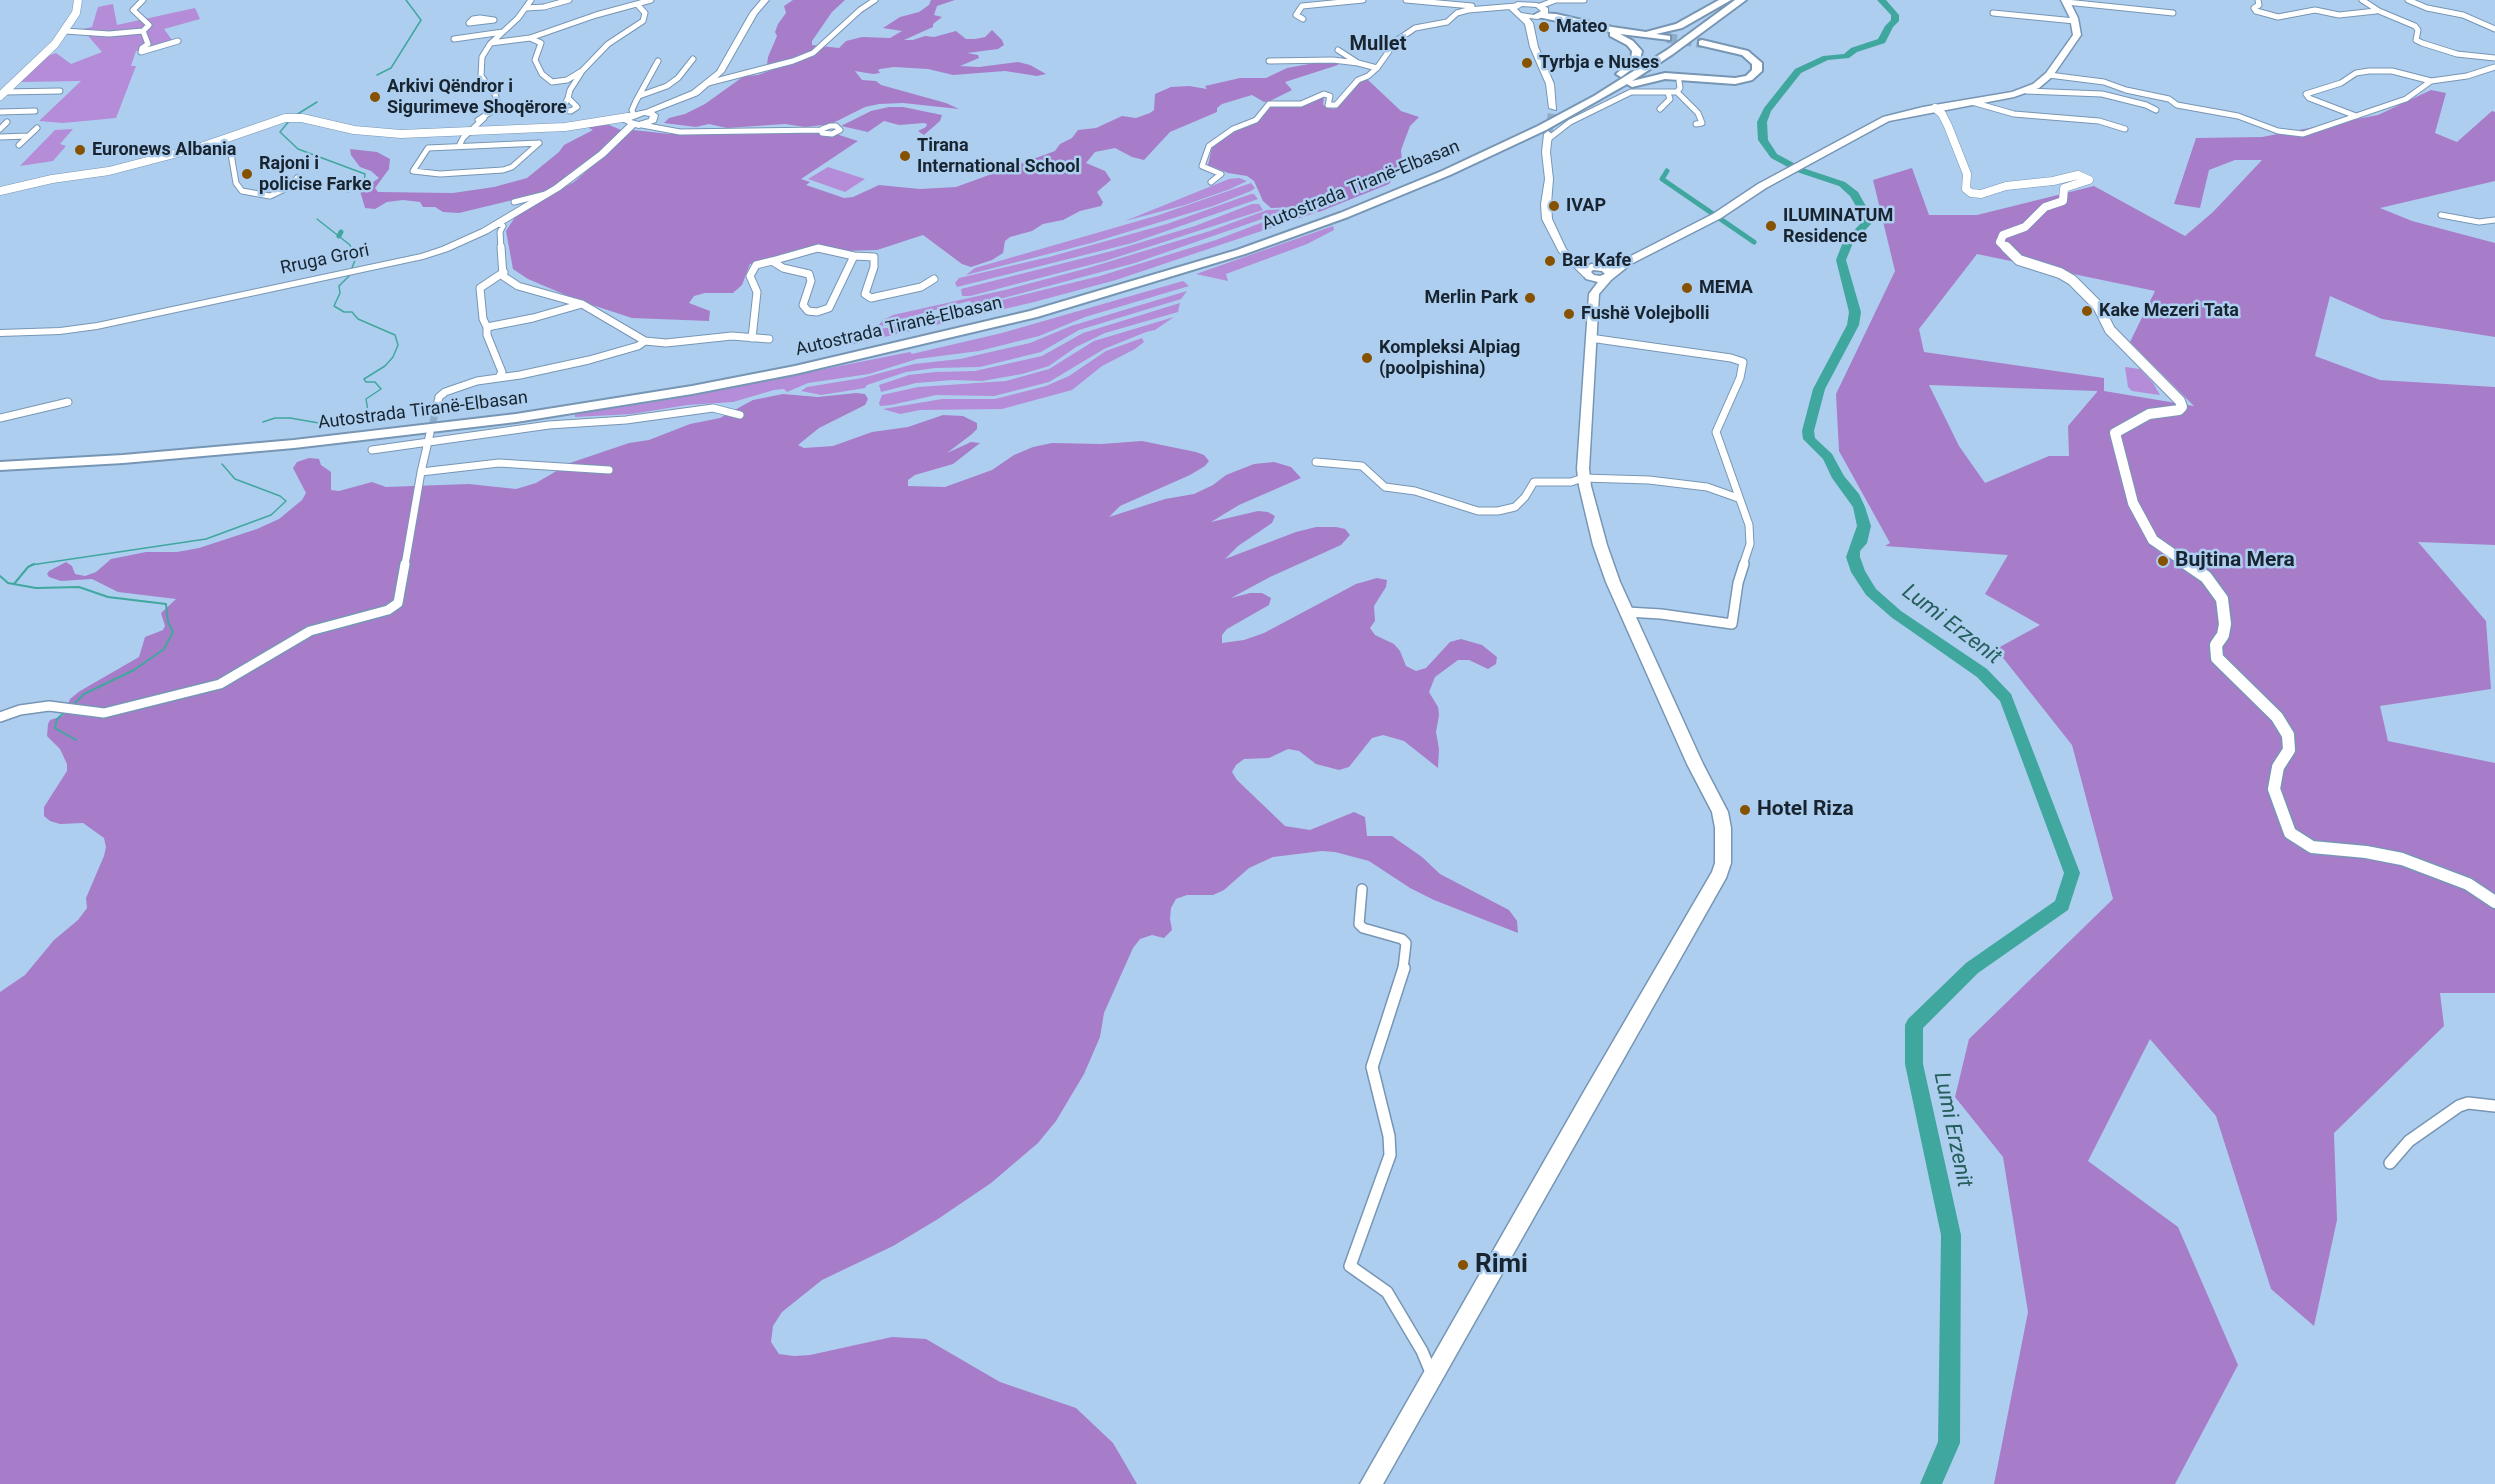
<!DOCTYPE html>
<html>
<head>
<meta charset="utf-8">
<style>
  body { margin:0 }
  canvas { display:block; background:#adceee }
</style>
</head>
<body>
<canvas width="2495" height="1484"></canvas>
<script>
const ctx = document.querySelector('canvas').getContext('2d');
ctx.lineJoin = 'round';
function paint(path, color) {
  ctx.fillStyle = color;
  ctx.fill(path, 'evenodd');
}
function shape(rows) {
  const path = new Path2D();
  for (const r of rows) {
    path.moveTo(r[0], r[1]);
    for (let i = 2; i < r.length; i += 2) path.lineTo(r[i], r[i + 1]);
  }
  return path;
}
function trace(path, color, width, dash) {
  ctx.strokeStyle = color;
  ctx.lineWidth = width;
  ctx.lineCap = dash ? 'butt' : 'round';
  ctx.setLineDash(dash || []);
  ctx.stroke(path);
}
function write(font, color, halo, rows, align = 'center') {
  ctx.font = font + ' Roboto,sans-serif';
  ctx.lineWidth = 5;
  ctx.setLineDash([]);
  ctx.textBaseline = 'middle';
  ctx.strokeStyle = halo;
  ctx.fillStyle = color;
  for (const [text, x, y, turn = 0] of rows) {
    ctx.save();
    ctx.translate(x, y);
    ctx.rotate((+turn || 0) * Math.PI / 180);
    ctx.textAlign = isNaN(turn) ? turn : align;
    if (halo) ctx.strokeText(text, 0, 0);
    ctx.fillText(text, 0, 0);
    ctx.restore();
  }
}
paint(shape([
  [113,4,117,25,195,8,200,19,164,29,172,40,136,51,131,66,136,66,116,118,63,123,39,121,81,81,20,82,48,56,56,53,71,64,102,52,82,29,92,27,98,7],
  [73,129,60,144,66,146,53,161,20,166,55,130],
  [828,167,865,179,845,192,808,179],
  [1239,178,1247,181,1230,189,1185,205,1125,221,1229,179],
  [1251,183,1255,188,1251,191,1213,206,1091,243,966,275,975,268,1159,215],
  [1251,194,1254,194,1258,199,1132,243,957,287,955,283,959,278,1049,257,1167,224],
  [1252,204,1259,204,1263,210,1105,261,970,296,962,296,961,289,1112,251,1195,226],
  [1291,209,1135,263,977,305,969,301,897,320,897,324,878,326,883,320,893,315,1005,290,1088,268,1210,231,1267,210],
  [1295,210,1315,213,1116,280,1034,302,846,346,872,329,888,328,1100,276,1216,240],
  [1333,226,1334,230,1307,244,1226,274,1228,281,1196,274],
  [1183,281,1189,286,1085,317,1039,336,979,351,917,359,869,374,808,383,787,392,784,389,774,390,733,402,687,405,632,414,575,417,575,414,673,399,910,352,912,354,1002,333],
  [1187,291,1181,299,1079,330,1041,352,980,367,935,368,906,372,867,385,865,388,834,393,821,395,801,391,807,387,862,378,914,364,960,359,1030,343,1071,326],
  [1180,303,1178,312,1105,333,1076,347,1049,366,1022,374,982,381,952,380,916,383,881,392,879,385,909,375,935,372,975,371,1042,356,1083,333],
  [1174,317,1155,330,1146,332,1104,349,1049,382,994,396,936,395,891,405,880,406,879,403,882,395,918,387,1006,381,1049,369,1094,341],
  [1142,338,1144,342,1135,349,1102,366,1072,390,1002,409,920,410,900,414,883,409,942,399,995,399,1046,386,1069,376,1106,351],
  [2125,367,2140,369,2153,383,2160,395,2132,391,2128,387]
]), '#b48cd7');
paint(shape([
  [793,0,845,0,832,12,812,41,812,45,839,48,846,41,862,37,890,38,902,31,883,28,900,17,919,12,929,5,931,0,955,0,937,6,934,15,942,17,933,24,933,27,904,40,913,40,925,36,934,37,956,31,966,39,975,39,985,37,992,30,1002,40,1004,45,998,49,967,53,978,55,979,58,960,66,979,67,1018,62,1030,65,1046,74,1037,76,1005,71,953,75,928,69,894,67,880,69,878,70,880,73,873,74,855,71,862,80,876,81,881,85,946,103,959,109,903,103,879,104,865,107,831,124,805,127,785,124,727,128,709,124,696,127,664,123,669,118,685,114,705,104,744,76,758,75,774,69,767,65,768,57,777,36,775,32,778,24,786,13,784,6],
  [1320,62,1337,62,1338,65,1285,82,1292,90,1270,101,1264,102,1252,95,1222,104,1217,108,1217,112,1170,132,1144,160,1132,157,1115,148,1095,152,1086,163,1105,171,1111,180,1097,192,1103,202,1101,206,1080,211,1063,220,1043,224,1032,231,1010,237,1005,241,1003,253,992,260,971,267,962,264,923,235,877,250,843,251,816,249,750,264,742,285,733,293,705,293,694,296,689,303,710,311,709,321,632,318,580,301,528,279,513,269,506,231,515,217,539,201,574,182,633,130,670,134,818,132,822,135,836,134,858,141,801,179,810,182,806,185,844,198,853,197,879,185,920,189,956,187,1055,151,1060,144,1072,138,1078,130,1096,128,1122,116,1136,118,1150,113,1154,110,1155,94,1171,87,1189,86,1207,89,1205,86,1240,78,1266,78,1287,68],
  [1367,79,1401,111,1419,117,1410,126,1401,150,1402,162,1389,184,1319,212,1296,207,1271,208,1263,201,1254,181,1247,176,1228,173,1208,165,1212,147,1237,128,1260,120,1272,104,1305,105,1321,96,1324,97,1323,104,1325,107,1334,109,1339,106,1360,82],
  [2431,90,2446,93,2435,133,2457,142,2492,111,2495,112,2495,181,2380,208,2412,221,2495,243,2495,337,2382,319,2330,296,2315,356,2380,380,2495,387,2495,545,2418,542,2486,621,2491,689,2380,706,2388,741,2495,763,2495,993,2440,993,2444,1026,2334,1133,2337,1220,2314,1326,2271,1289,2216,1116,2150,1039,2088,1161,2178,1227,2238,1365,2175,1484,1994,1484,2028,1312,2003,1157,1955,1097,1969,1039,2113,899,2072,745,1996,649,2040,625,1985,594,2008,555,1885,546,1890,543,1839,451,1836,394,1895,271,1873,180,1912,168,1929,215,1977,215,2094,186,2185,236,2213,212,2262,160,2235,160,2209,170,2200,208,2174,204,2196,138,2262,137,2378,115],
  [1977,254,2155,291,2130,342,2194,406,2104,391,2104,378,1924,352,1919,329],
  [1929,385,2097,391,2097,392,2068,426,2069,456,2049,456,1985,483,1959,446],
  [889,107,903,107,942,115,940,121,924,135,918,131,926,127,927,124,924,123,899,125,884,121,868,132,841,126,871,111],
  [607,124,621,130,621,133,567,180,546,192,459,213,443,212,435,207,423,207,420,202,403,200,387,202,375,209,365,208,360,191,379,178,371,171,360,167,351,155,350,149,377,152,390,159,389,169,375,188,378,192,453,193,494,187,527,178,559,152,564,145,593,130,587,127],
  [856,393,865,394,868,399,865,405,819,428,798,445,804,448,833,446,872,432,908,427,943,415,963,416,977,423,977,429,972,434,947,453,971,442,980,443,953,464,915,475,908,480,908,486,945,487,992,470,1014,455,1033,447,1052,443,1101,444,1142,441,1196,452,1204,455,1209,461,1205,466,1190,475,1120,506,1109,517,1165,499,1194,494,1213,485,1226,475,1254,464,1274,462,1291,467,1301,478,1239,505,1211,522,1258,511,1268,512,1275,516,1272,523,1238,546,1225,559,1296,532,1316,527,1336,527,1345,529,1350,535,1341,545,1270,577,1231,598,1250,593,1262,593,1271,598,1269,605,1227,629,1222,635,1222,643,1244,640,1264,633,1356,584,1377,578,1387,580,1386,587,1374,606,1375,621,1370,628,1375,635,1394,644,1400,651,1406,666,1416,671,1426,668,1450,642,1461,639,1482,645,1497,657,1496,664,1488,669,1469,660,1458,660,1435,677,1429,692,1438,707,1439,715,1436,732,1439,749,1438,768,1404,741,1383,735,1372,738,1349,767,1339,770,1316,764,1299,751,1288,749,1269,758,1244,759,1236,765,1232,772,1237,780,1285,826,1310,830,1354,812,1365,817,1367,836,1392,836,1422,857,1440,874,1509,910,1517,921,1518,933,1434,900,1410,888,1369,861,1335,852,1322,851,1273,857,1249,868,1224,890,1213,895,1187,895,1176,899,1171,908,1170,919,1172,930,1164,938,1152,935,1140,939,1133,948,1104,1013,1100,1037,1084,1074,1056,1121,1038,1143,991,1183,938,1219,893,1246,822,1280,782,1312,773,1326,771,1342,779,1354,794,1356,810,1355,892,1337,926,1339,1000,1382,1076,1408,1113,1443,1137,1484,0,1484,0,992,25,975,54,940,78,920,87,908,86,898,104,856,106,847,104,838,83,823,60,824,50,821,44,816,44,807,67,771,67,764,60,749,47,736,48,724,50,720,63,716,70,699,80,691,139,657,145,637,163,630,165,626,161,613,176,599,118,592,92,579,61,581,49,577,47,574,49,571,66,562,72,566,75,574,85,576,96,572,111,559,146,552,177,552,199,548,257,529,279,519,302,500,306,493,293,468,297,462,309,458,319,459,321,465,331,472,331,490,339,491,372,482,386,487,469,484,516,489,536,483,570,463,629,443,649,440,690,424,720,418,753,400,783,394,818,397]
]), '#a77dca');
trace(shape([
  [377,75,391,68,421,20,406,0],
  [296,115,317,102],
  [290,120,280,132,298,149,365,174,364,182,348,192],
  [263,422,275,418,290,418,336,426,363,419,368,411,366,399,381,389,375,382,366,382,364,379,385,366,393,357,398,345,395,335,358,319,352,312,344,312,334,306,340,293,339,286,349,276,355,260,350,245,317,219],
  [31,565,206,539,271,515,286,501,280,496,235,479,222,464]
]), '#40a79f', 1.5);
trace(shape([
  [0,576,8,583,36,588,79,587,108,597,166,604,168,622,173,632,164,649,134,670,84,694,72,706],
  [14,584,28,567,34,564],
  [64,713,57,719,55,728,76,740]
]), '#40a79f', 2);
trace(shape([
  [1667,171,1662,179,1754,242],
  [339,236,341,232]
]), '#40a79f', 5);
paint(shape([
  [1877,0,1886,0,1899,15,1899,21,1893,27,1885,43,1857,52,1849,58,1828,60,1801,73,1771,111,1767,122,1768,140,1777,154,1803,168,1845,182,1858,192,1871,215,1871,224,1853,243,1846,260,1861,312,1859,325,1825,389,1814,431,1815,438,1832,454,1844,476,1859,494,1865,507,1871,526,1867,543,1860,551,1860,557,1865,571,1876,589,1901,611,1987,669,2011,694,2080,873,2068,910,1978,973,1923,1028,1923,1064,1961,1235,1960,1443,1942,1484,1920,1484,1938,1442,1941,1235,1905,1064,1905,1025,1908,1019,1966,963,2055,901,2064,873,2000,701,1977,677,1891,617,1866,595,1851,572,1846,557,1857,526,1853,507,1832,478,1823,459,1803,439,1802,431,1813,389,1847,325,1849,312,1836,260,1843,242,1861,223,1861,215,1850,196,1839,186,1797,172,1771,158,1758,140,1757,122,1764,108,1795,69,1823,56,1844,54,1851,48,1878,39,1885,26,1891,20,1891,15,1877,0]
]), '#40a79f');
trace(shape([
  [430,433,436,410]
]), '#8facc8', 7, [7, 4]);
trace(shape([
  [1548,134,1553,108]
]), '#8facc8', 8, [8, 4.5]);
trace(shape([
  [1667,38,1702,43]
]), '#8facc8', 10, [10, 5]);
const minorFar3 = shape([
  [143,0,133,10,149,25,143,31],
  [1406,0,1472,6],
  [2258,0,2259,5,2254,8,2256,11,2278,17,2315,10,2339,15,2376,11],
  [2362,0,2379,11,2415,26,2418,30,2416,40,2422,43,2457,54,2495,58],
  [2408,0,2427,8,2463,15,2495,29],
  [2066,2,2173,13],
  [1540,6,1556,0,1584,0],
  [526,8,544,7,569,0],
  [1993,13,2075,21],
  [480,18,494,20,469,23,473,19,480,18],
  [1303,19,1296,15,1302,6,1363,0],
  [65,31,109,34,143,31,148,44,142,48,141,52,178,41],
  [530,38,541,43,535,60,542,74,552,82,567,80,582,71,608,44,643,21,645,13,637,4],
  [454,39,503,32],
  [491,43,530,38,596,15,651,0],
  [1338,50,1358,63,1377,68],
  [1269,61,1333,60,1358,63],
  [2049,75,2104,82,2126,90,2169,99,2177,105,2238,116,2278,131,2303,134,2406,99,2431,81,2467,76,2495,67],
  [708,83,793,61,813,53,860,10,875,0],
  [2026,91,2102,94,2146,105,2156,110],
  [4,92,60,91],
  [1677,92,1698,113,1702,123,1696,124],
  [639,96,667,86,678,78,693,59],
  [568,98,577,107,571,111,562,110,568,98],
  [568,98,570,90,581,73],
  [1972,102,2014,114,2099,121,2125,129],
  [1660,109,1670,99,1668,93],
  [0,112,35,111],
  [633,114,632,110,636,101,658,61],
  [2356,116,2309,98,2306,94,2341,83,2356,73,2369,71,2392,71,2431,81],
  [478,120,494,110,497,101,495,94,481,76,482,57,490,44,518,18,531,0],
  [642,125,680,132,821,130],
  [830,126,836,126,840,130,832,134,822,133,822,129,830,126],
  [0,129,7,122],
  [0,137,28,136],
  [1547,140,1570,122,1631,92,1677,92,1680,88,1679,81],
  [218,142,228,148,231,154,236,183,242,191,270,196,289,187,297,178],
  [539,143,512,167,503,170,440,174,413,171,428,148,539,143],
  [19,145,37,128],
  [459,146,463,138,484,118],
  [1211,182,1221,174,1202,166,1209,146,1233,129,1256,120,1269,104,1301,104,1324,94,1330,96,1328,105,1336,105,1358,80,1368,76,1377,68,1396,41,1415,28,1447,22,1457,13,1468,10,1516,6],
  [514,202,546,194],
  [2441,215,2479,222,2495,220],
  [498,223,503,226,500,232,501,249],
  [815,249,821,249]
]);
const minorFar2 = shape([
  [501,247,503,276,518,286,582,304,645,341,666,343,732,336,769,339],
  [772,261,818,248,854,256,874,257,874,267,865,294,871,298,921,287,934,279],
  [504,272,480,288,483,319,487,327,533,318,582,304],
  [487,327,487,335,502,372,499,377],
  [752,338,757,292,750,276,756,265,772,261,783,268,809,274,811,281,803,305,808,311,817,312,829,308,854,256],
  [1590,338,1731,358,1743,362,1740,378,1716,432,1749,525,1750,544,1743,565],
  [436,410,439,397,445,392,477,381,520,375,589,360,638,346,645,341],
  [0,418,68,402],
  [372,450,549,425,626,420,713,408,740,415],
  [1316,462,1362,466,1385,487,1415,491,1478,511,1498,511,1515,507,1525,497,1534,482,1571,482,1583,478,1649,480,1707,487,1738,498],
  [421,472,430,433],
  [405,565,421,472,499,463,609,470]
]);
const minorFar1 = shape([
  [1627,612,1661,614,1732,624,1738,583,1744,564],
  [0,717,20,710,49,706,104,713,220,684,310,631,388,610,398,603,405,564],
  [1362,889,1359,924,1363,928,1402,939,1406,943,1403,969]
]);
const minor = shape([
  [1404,968,1372,1067,1389,1136,1390,1155,1350,1266,1387,1292,1422,1351,1432,1375],
  [2390,1163,2409,1141,2459,1106,2468,1103,2495,1106]
]);
const tertiaryFar2 = shape([
  [0,96,55,44,76,13,78,0],
  [1935,108,1942,114,1948,126,1967,174,1966,189,1971,193,1981,194,2006,186,2053,181,2078,175,2089,180,2064,188,2063,201,2045,207,2025,227,2003,235,2000,242,2007,249],
  [0,191,52,179,109,171,201,147,285,118,302,118,354,130,401,134,565,127,628,117]
]);
const tertiaryFar1 = shape([
  [2006,247,2019,260,2060,273,2072,280,2098,306,2110,330,2180,401,2182,407,2179,410,2149,414,2115,433,2133,503,2153,540,2189,565]
]);
const tertiary = shape([
  [2187,564,2206,577,2222,599,2225,624,2223,635,2216,645,2217,658,2277,717,2288,735,2289,750,2278,767,2274,789,2290,833,2312,847,2366,852,2402,859,2468,884,2495,902]
]);
const secondary = shape([
  [761,0,769,0,757,14,724,72,698,95,654,112,658,115,656,122,639,128,635,127,605,156,560,190,488,233,448,251,423,259,97,329,60,334,0,336,0,330,60,328,97,323,421,254,442,247,482,229,554,186,599,152,628,124,622,121,627,114,646,110,692,91,717,71,750,13,761,0],
  [644,115,650,116,649,119,639,122,631,120,644,115],
  [1517,2,1537,3,1548,8,1548,14,1538,19,1529,18,1533,23,1538,47,1554,84,1556,110,1549,108,1546,84,1530,47,1525,24,1509,9,1517,2],
  [1522,6,1536,7,1541,11,1534,15,1521,13,1517,9,1522,6],
  [1548,131,1552,134,1550,152,1553,179,1551,204,1552,219,1566,249,1590,273,1590,277,1584,277,1559,252,1542,219,1541,204,1545,179,1542,152,1544,134,1548,131]
]);
const primary = shape([
  [2061,0,2069,0,2078,18,2081,35,2052,77,2039,88,2014,97,1889,121,1766,188,1721,218,1631,264,1611,280,1599,294,1589,469,1591,486,1607,545,1620,582,1703,764,1728,812,1731,828,1731,863,1726,878,1383,1484,1360,1484,1586,1088,1712,872,1715,863,1715,828,1712,812,1687,764,1606,582,1593,545,1579,486,1577,469,1589,294,1598,282,1586,279,1580,271,1591,264,1605,265,1612,268,1623,260,1713,214,1758,184,1883,117,1923,107,2012,92,2033,84,2046,73,2073,35,2070,18,2061,0],
  [1593,270,1602,271,1605,274,1600,276,1594,275,1591,272,1593,270]
]);
const motorway = shape([
  [1719,0,1731,0,1682,28,1656,34,1670,36,1670,40,1620,34,1633,41,1642,51,1639,64,1621,77,1616,74,1631,61,1632,51,1627,45,1610,36,1610,32,1533,16,1538,13,1556,14,1612,27,1646,32,1676,24,1719,0],
  [1735,0,1746,0,1673,54,1632,81,1665,73,1735,78,1746,76,1752,70,1752,64,1742,55,1699,45,1699,41,1702,40,1748,51,1762,63,1762,71,1752,80,1735,84,1665,79,1632,87,1627,84,1546,130,1450,175,1348,217,1245,254,1037,317,795,374,692,394,516,422,294,448,123,463,0,470,0,462,123,455,294,440,516,414,692,386,795,366,1030,311,1237,250,1340,213,1442,171,1538,126,1594,96,1667,50,1735,0]
]);
trace(minorFar3, '#7796b5', 7);
trace(minorFar2, '#7796b5', 9);
trace(minorFar1, '#7796b5', 12);
trace(minor, '#7796b5', 14);
trace(tertiaryFar2, '#7796b5', 9);
trace(tertiaryFar1, '#7796b5', 12);
trace(tertiary, '#7796b5', 15);
trace(secondary, '#7796b5', 2);
trace(primary, '#7796b5', 3);
trace(motorway, '#7796b5', 4);
trace(minorFar3, '#fff', 5);
trace(minorFar2, '#fff', 7);
trace(minorFar1, '#fff', 9);
trace(minor, '#fff', 11);
trace(tertiaryFar2, '#fff', 8);
trace(tertiaryFar1, '#fff', 10);
trace(tertiary, '#fff', 12);
paint(secondary, '#fff');
paint(primary, '#fff');
paint(motorway, '#fff');
for (const [x, y, r, color] of [
  [1544,27,6,"#875200"],
  [1527,63,6,"#875200"],
  [375,97,6,"#875200"],
  [80,150,6,"#875200"],
  [905,156,6,"#875200"],
  [247,174,6,"#875200"],
  [1554,206,6,"#875200"],
  [1771,226,6,"#875200"],
  [1550,261,6,"#875200"],
  [1687,288,6,"#875200"],
  [1530,298,6,"#875200"],
  [2087,311,6,"#875200"],
  [1569,314,6,"#875200"],
  [1367,358,6,"#875200"],
  [2163,561,6,"#875200"],
  [1745,810,6,"#875200"],
  [1463,1265,6,"#875200"]
]) {
  const dot = new Path2D();
  dot.arc(x, y, r, 0, 2 * Math.PI);
  ctx.fillStyle = color;
  ctx.fill(dot);
  trace(dot, '#adceee', 2);
}
write('bold 18px', '#182531', '#adceee', [
  ["Mateo",1556,27],
  ["Tyrbja e Nuses",1539,63],
  ["Arkivi Qëndror i",387,87],
  ["Sigurimeve Shoqërore",387,108],
  ["Tirana",917,146],
  ["International School",917,167],
  ["Euronews Albania",92,150],
  ["Rajoni i",259,164],
  ["policise Farke",259,185],
  ["IVAP",1566,206],
  ["ILUMINATUM",1783,216],
  ["Residence",1783,237],
  ["Bar Kafe",1562,261],
  ["MEMA",1699,288],
  ["Merlin Park",1518,298,"right"],
  ["Kake Mezeri Tata",2099,311],
  ["Fushë Volejbolli",1581,314],
  ["Kompleksi Alpiag",1379,348],
  ["(poolpishina)",1379,369]
], 'left');
write('18px', '#182531', '#adceee', [
  ["Autostrada Tiranë-Elbasan",1361,186,-22],
  ["Rruga Grori",325,260,-12],
  ["Autostrada Tiranë-Elbasan",899,327,-13],
  ["Autostrada Tiranë-Elbasan",423,411,-7]
]);
write('bold 20px', '#182531', '#adceee', [
  ["Mullet",1378,45]
]);
write('bold 21px', '#182531', '#adceee', [
  ["Bujtina Mera",2175,561],
  ["Hotel Riza",1757,810]
], 'left');
write('italic 22px', '#255e5a', '#adceee', [
  ["Lumi Erzenit",1951,625,37],
  ["Lumi Erzenit",1952,1130,78]
]);
write('bold 26px', '#182531', '#adceee', [
  ["Rimi",1475,1265]
], 'left');
</script>
</body>
</html>
